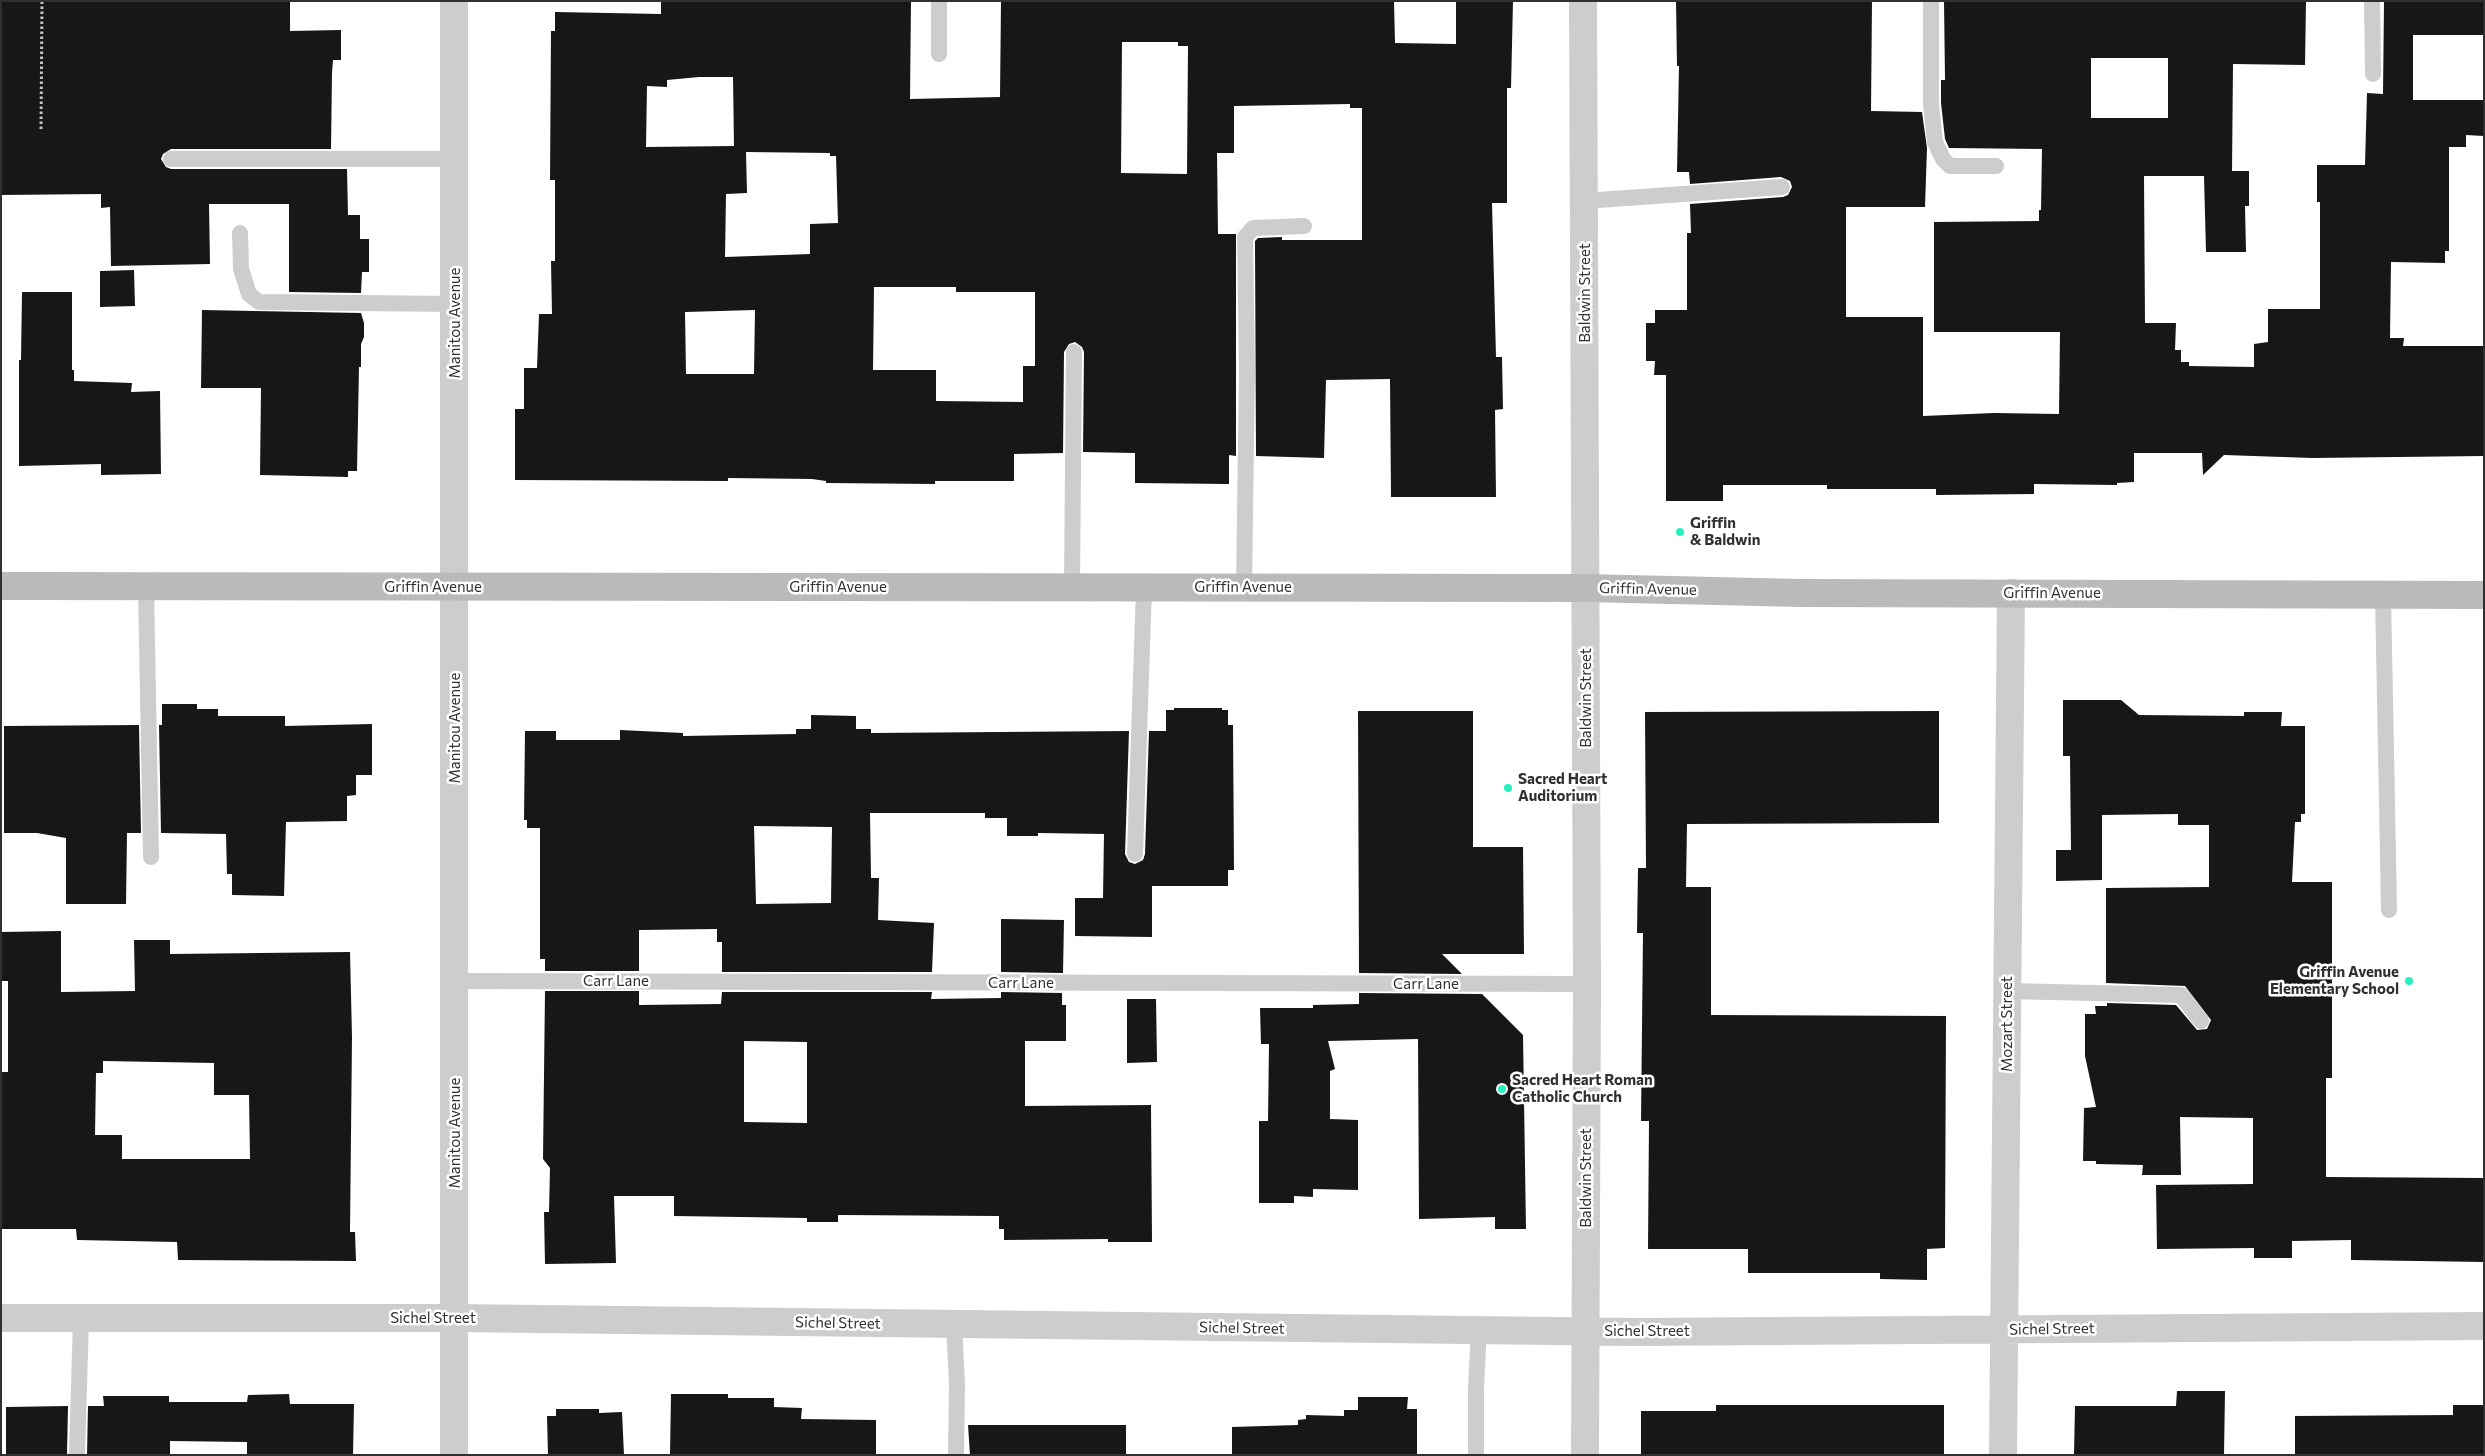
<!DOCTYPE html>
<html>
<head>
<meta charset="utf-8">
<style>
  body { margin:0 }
  #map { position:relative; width:2485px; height:1456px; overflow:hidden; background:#fff; font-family:Commissioner,sans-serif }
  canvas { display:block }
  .frame { position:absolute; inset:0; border:2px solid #303030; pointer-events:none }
</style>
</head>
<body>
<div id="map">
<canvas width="2485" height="1456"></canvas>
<div class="frame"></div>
</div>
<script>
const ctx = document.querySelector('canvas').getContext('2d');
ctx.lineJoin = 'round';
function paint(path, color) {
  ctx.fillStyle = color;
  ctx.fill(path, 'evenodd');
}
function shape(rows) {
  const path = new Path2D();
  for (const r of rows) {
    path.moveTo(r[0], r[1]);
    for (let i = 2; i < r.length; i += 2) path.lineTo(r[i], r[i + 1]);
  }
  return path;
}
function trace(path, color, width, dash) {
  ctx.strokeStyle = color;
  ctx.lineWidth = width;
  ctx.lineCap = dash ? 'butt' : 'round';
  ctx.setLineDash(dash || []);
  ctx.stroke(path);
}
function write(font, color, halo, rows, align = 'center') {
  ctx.font = font + ' Commissioner,sans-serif';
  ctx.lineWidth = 5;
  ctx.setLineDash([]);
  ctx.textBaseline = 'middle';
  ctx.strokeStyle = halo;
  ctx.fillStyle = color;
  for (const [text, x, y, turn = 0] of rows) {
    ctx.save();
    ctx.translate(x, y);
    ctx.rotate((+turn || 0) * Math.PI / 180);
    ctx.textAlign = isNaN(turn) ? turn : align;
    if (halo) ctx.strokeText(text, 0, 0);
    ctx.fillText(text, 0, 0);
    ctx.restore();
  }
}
paint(shape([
  [1,1,290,1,290,31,341,30,341,60,333,60,332,73,331,149,171,149,163,154,161,159,166,167,171,169,347,169,348,215,360,215,360,239,369,239,369,272,362,272,361,293,289,292,289,204,209,204,210,264,111,266,110,207,101,208,101,194,1,195],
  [661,1,911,1,910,99,1000,97,1001,1,1394,1,1395,43,1456,44,1456,1,1513,1,1511,88,1507,88,1507,203,1492,203,1496,357,1502,357,1503,409,1495,410,1496,497,1391,497,1390,379,1326,380,1324,458,1256,456,1255,241,1258,238,1282,237,1282,240,1362,240,1362,108,1350,108,1350,104,1234,106,1234,153,1217,153,1218,234,1236,234,1236,456,1229,455,1229,484,1135,483,1135,453,1083,452,1084,352,1082,347,1075,342,1069,344,1064,352,1063,453,1014,454,1014,481,935,481,935,484,826,483,826,481,812,479,728,478,728,481,515,480,515,409,524,409,524,368,537,368,539,314,552,314,551,261,555,261,555,180,550,180,551,31,555,31,555,12,661,14],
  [1122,42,1178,42,1178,46,1188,46,1187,174,1121,173],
  [699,77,733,77,734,146,646,147,647,86,667,87,667,80],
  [746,152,830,153,830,156,836,156,838,223,810,224,810,254,725,257,726,194,747,193],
  [874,287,956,287,956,292,1035,292,1035,366,1023,366,1023,402,936,401,936,370,873,370],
  [755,310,754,374,686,374,685,312],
  [1676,1,1872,1,1871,111,1922,112,1927,148,1925,207,1846,207,1846,317,1923,317,1923,416,1994,413,2059,414,2060,332,1934,332,1934,222,2039,221,2039,210,2041,210,2042,149,1949,148,1945,139,1941,103,1941,80,1945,80,1944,1,2306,1,2305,65,2233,64,2232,171,2249,171,2249,206,2245,206,2246,252,2206,252,2204,176,2144,176,2145,323,2176,323,2175,350,2181,350,2181,362,2189,362,2189,366,2254,367,2254,344,2268,342,2268,309,2320,309,2320,202,2317,202,2317,165,2365,165,2367,93,2383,94,2384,1,2484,1,2484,35,2413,35,2413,100,2484,100,2484,136,2466,135,2466,147,2449,147,2449,251,2445,251,2445,263,2391,262,2390,338,2404,338,2403,346,2484,346,2484,456,2312,458,2224,455,2203,475,2202,453,2134,453,2134,482,2117,483,2117,485,2034,484,2034,494,1936,495,1936,489,1827,489,1827,485,1723,485,1723,501,1666,501,1666,375,1654,375,1655,361,1646,361,1646,323,1655,323,1655,310,1687,310,1687,233,1691,233,1690,204,1783,197,1788,195,1792,187,1790,181,1781,177,1690,184,1689,172,1677,172,1679,66,1677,66],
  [2091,58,2168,58,2168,118,2091,118],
  [134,270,135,306,100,307,100,271],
  [22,292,72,292,72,370,74,370,74,381,132,383,131,392,160,391,161,474,101,475,101,464,19,466,19,360,21,360],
  [202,310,361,313,364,323,364,337,361,344,361,367,359,367,357,471,348,471,348,477,260,475,261,388,201,388],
  [2063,700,2121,700,2139,715,2244,716,2244,712,2282,712,2281,726,2305,726,2305,814,2301,814,2301,822,2295,822,2292,882,2332,882,2332,1078,2326,1078,2326,1177,2484,1178,2484,1262,2351,1260,2351,1240,2292,1241,2292,1258,2254,1258,2254,1248,2157,1249,2156,1185,2253,1184,2253,1118,2180,1117,2181,1175,2142,1175,2143,1165,2096,1164,2096,1161,2083,1161,2084,1108,2096,1107,2085,1056,2085,1014,2096,1014,2095,1006,2107,1006,2107,1003,2176,1005,2197,1030,2207,1029,2211,1020,2185,986,2106,983,2106,888,2209,887,2209,825,2178,825,2178,814,2102,815,2102,880,2056,881,2056,850,2071,850,2070,756,2063,756],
  [162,704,197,704,197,709,218,709,218,716,285,716,285,726,372,724,372,775,356,775,356,795,347,796,347,821,286,822,284,896,232,895,232,874,227,874,226,834,161,833,159,725,162,725],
  [1174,708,1222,708,1222,710,1228,710,1228,725,1233,725,1234,870,1228,870,1228,886,1152,886,1152,937,1075,936,1075,898,1103,898,1104,834,1038,833,1038,836,1007,836,1007,818,985,818,985,813,870,813,871,878,879,878,878,920,934,923,932,972,722,972,722,942,717,942,717,929,639,930,639,971,545,971,545,959,540,959,540,828,527,828,527,820,524,820,525,731,556,731,556,740,620,740,620,730,683,733,683,736,796,734,796,729,811,729,811,715,856,716,856,729,871,729,871,733,1129,731,1125,854,1129,862,1135,864,1143,860,1145,854,1149,731,1166,731,1166,710,1174,710],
  [754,826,832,827,831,903,756,904],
  [1358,711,1473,711,1473,847,1523,847,1524,954,1442,954,1462,974,1359,973],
  [1939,711,1939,823,1687,824,1686,887,1711,887,1711,1015,1946,1016,1945,1248,1927,1249,1927,1280,1880,1279,1880,1273,1748,1273,1748,1249,1648,1249,1649,1121,1641,1121,1643,933,1637,933,1638,868,1646,868,1645,712],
  [139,725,141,833,127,833,126,904,66,904,66,838,37,833,4,833,4,726],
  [1001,919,1064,920,1063,973,1001,972],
  [61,931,61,992,135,991,134,940,170,940,170,954,350,952,352,1037,350,1232,355,1232,356,1261,178,1260,177,1242,77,1240,76,1229,1,1229,2,1072,8,1072,8,981,1,981,1,932],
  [103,1061,214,1063,214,1095,249,1095,250,1159,122,1159,122,1135,95,1135,96,1073,103,1073],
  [545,991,639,991,639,1005,721,1004,722,992,932,992,931,999,1001,998,1001,992,1062,993,1062,1005,1066,1005,1066,1041,1025,1041,1025,1106,1151,1105,1152,1242,1108,1242,1108,1239,1004,1240,1004,1229,999,1229,999,1216,838,1215,838,1222,807,1222,807,1218,674,1216,674,1196,614,1196,616,1263,545,1264,544,1212,549,1212,550,1168,543,1159],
  [744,1041,807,1042,807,1123,744,1122],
  [1359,993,1482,994,1523,1035,1526,1229,1495,1229,1495,1217,1419,1219,1418,1039,1328,1041,1335,1069,1330,1071,1330,1119,1358,1120,1358,1190,1313,1189,1313,1197,1294,1196,1294,1203,1259,1203,1259,1121,1268,1121,1269,1044,1261,1044,1260,1008,1313,1008,1313,1005,1359,1004],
  [1127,999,1156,999,1157,1062,1127,1063],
  [2177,1391,2225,1391,2224,1455,2074,1455,2075,1406,2176,1406],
  [289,1394,290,1404,354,1404,353,1455,247,1455,247,1442,170,1441,170,1455,87,1455,88,1406,104,1406,103,1396,169,1396,169,1402,247,1402,248,1395],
  [671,1394,728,1394,728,1398,774,1398,774,1407,802,1408,801,1419,876,1420,876,1455,670,1455],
  [1358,1397,1408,1397,1407,1409,1417,1409,1417,1455,1232,1455,1232,1427,1298,1425,1298,1420,1306,1419,1306,1415,1344,1416,1344,1410,1358,1410],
  [1716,1405,1944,1405,1944,1455,1641,1455,1641,1411,1716,1411],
  [2453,1405,2484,1405,2484,1455,2295,1455,2295,1416,2453,1415],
  [68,1406,67,1455,6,1455,6,1407],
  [556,1409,599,1409,599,1413,622,1412,624,1455,548,1455,547,1416,556,1416],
  [968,1425,1126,1425,1126,1455,970,1455]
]), '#171717');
trace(shape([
  [41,129,42,1]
]), '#c7c7c7', 3, [2.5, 2.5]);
trace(shape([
  [1931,1,1931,104,1935,142,1943,159,1950,166,1996,166],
  [2372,1,2373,74],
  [939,54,939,1],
  [171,159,455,159],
  [1584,201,1782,187],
  [240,233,241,269,249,294,259,302,455,304],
  [1072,586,1074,352],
  [146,587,151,857],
  [1244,587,1247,371,1245,237,1253,228,1304,226],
  [2383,594,2389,910],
  [1135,854,1144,587],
  [455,981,1587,984],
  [2007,991,2181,995,2201,1021],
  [954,1324,957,1384,956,1455],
  [77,1455,81,1318],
  [1476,1455,1476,1387,1479,1330]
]), '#cdcdcd', 16);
trace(shape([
  [454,1,454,1455],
  [1583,1,1587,984,1585,1455],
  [1,1318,454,1318,1639,1332,2484,1326],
  [2003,1455,2011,593]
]), '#cdcdcd', 28);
trace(shape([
  [1,586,1586,588,1800,593,2484,595]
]), '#bababa', 28);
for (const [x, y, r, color] of [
  [1680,532,5,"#27f1bf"],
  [1508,788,5,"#27f1bf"],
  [2409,981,5,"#27f1bf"],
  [1502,1089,5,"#27f1bf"]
]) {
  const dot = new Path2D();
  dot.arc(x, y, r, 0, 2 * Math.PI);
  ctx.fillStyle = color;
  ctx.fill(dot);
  trace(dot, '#fff', 2);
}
write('15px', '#303030', '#fff', [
  ["Baldwin Street",1585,293,-90],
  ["Manitou Avenue",455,323,-90],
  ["Griffin Avenue",433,587],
  ["Griffin Avenue",838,587],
  ["Griffin Avenue",1243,587],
  ["Griffin Avenue",1648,589,1],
  ["Griffin Avenue",2052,593],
  ["Baldwin Street",1586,698,-90],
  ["Manitou Avenue",455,728,-90],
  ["Carr Lane",616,981],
  ["Carr Lane",1021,983],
  ["Carr Lane",1426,984],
  ["Mozart Street",2007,1024,-90],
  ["Manitou Avenue",455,1133,-90],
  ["Baldwin Street",1586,1178,-90],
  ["Sichel Street",433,1318],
  ["Sichel Street",838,1323,1],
  ["Sichel Street",1242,1328,1],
  ["Sichel Street",2052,1329,-1],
  ["Sichel Street",1647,1331]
]);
write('bold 15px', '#303030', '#fff', [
  ["Griffin",1690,523],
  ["& Baldwin",1690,540],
  ["Sacred Heart",1518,779],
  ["Auditorium",1518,796],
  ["Griffin Avenue",2399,972,"right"],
  ["Elementary School",2399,989,"right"],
  ["Sacred Heart Roman",1512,1080],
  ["Catholic Church",1512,1097]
], 'left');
</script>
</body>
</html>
